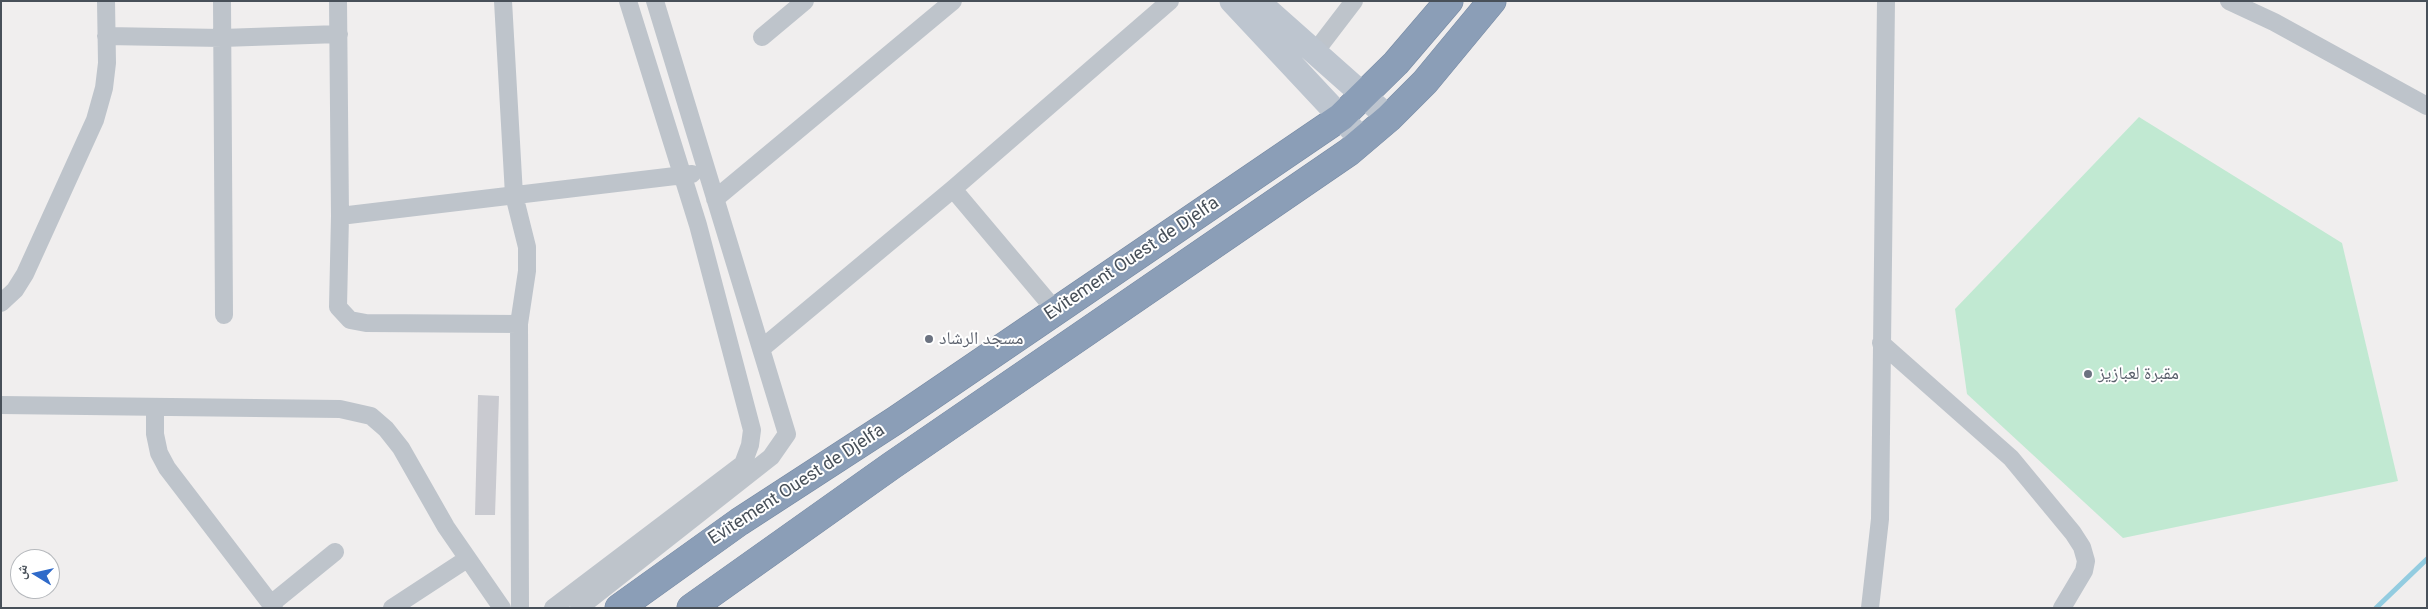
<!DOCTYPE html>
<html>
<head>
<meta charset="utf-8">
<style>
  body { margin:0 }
  #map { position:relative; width:2428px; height:609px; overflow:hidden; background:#f0eeee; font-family:Roboto,"Noto Naskh Arabic",sans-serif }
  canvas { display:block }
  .frame { position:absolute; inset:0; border:2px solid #485059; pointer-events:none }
  .north { position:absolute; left:10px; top:549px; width:50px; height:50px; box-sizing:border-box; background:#fff; border:1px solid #b6b9bd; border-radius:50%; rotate:279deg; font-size:14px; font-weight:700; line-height:20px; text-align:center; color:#485059 }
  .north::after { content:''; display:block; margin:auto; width:18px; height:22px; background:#2f6ac9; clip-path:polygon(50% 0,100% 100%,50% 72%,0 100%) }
</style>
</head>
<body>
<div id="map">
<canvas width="2428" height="609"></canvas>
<div class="frame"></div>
<div class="north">ش</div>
</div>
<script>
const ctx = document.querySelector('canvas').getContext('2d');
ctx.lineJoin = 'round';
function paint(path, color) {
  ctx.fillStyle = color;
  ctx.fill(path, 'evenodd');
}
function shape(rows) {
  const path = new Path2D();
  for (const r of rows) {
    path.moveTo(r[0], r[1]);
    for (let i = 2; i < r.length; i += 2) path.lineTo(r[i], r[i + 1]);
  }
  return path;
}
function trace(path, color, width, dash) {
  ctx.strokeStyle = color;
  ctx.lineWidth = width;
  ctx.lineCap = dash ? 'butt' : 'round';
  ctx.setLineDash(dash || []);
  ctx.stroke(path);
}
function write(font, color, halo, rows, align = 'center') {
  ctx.font = font + ' Roboto,"Noto Naskh Arabic",sans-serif';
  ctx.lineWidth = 4;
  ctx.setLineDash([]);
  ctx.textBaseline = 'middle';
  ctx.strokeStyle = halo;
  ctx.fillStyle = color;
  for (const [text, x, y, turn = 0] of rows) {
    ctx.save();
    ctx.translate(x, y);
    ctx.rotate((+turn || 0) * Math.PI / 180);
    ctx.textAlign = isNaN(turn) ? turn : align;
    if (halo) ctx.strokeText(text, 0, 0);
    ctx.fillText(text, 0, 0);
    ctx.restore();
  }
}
paint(shape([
  [2139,117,2342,243,2398,481,2123,538,1967,394,1955,309]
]), '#c1e9d2');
trace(shape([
  [2376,608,2427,559]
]), '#93cce0', 5);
paint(shape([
  [478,395,499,396,495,515,475,515]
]), '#c9cad0');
const highway = shape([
  [619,608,739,522,896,420,1341,117,1396,63,1449,1],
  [691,608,891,466,1349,152,1389,118,1425,82,1492,1]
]);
trace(highway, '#7689a2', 29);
trace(shape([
  [222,1,224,315],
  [338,1,340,216,338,307,350,320,366,323,519,324,520,608],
  [503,1,514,195,527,247,527,271,519,324],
  [2229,1,2274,22,2427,106],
  [106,36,222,38,339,34],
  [762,37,805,1],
  [1315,52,1354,1],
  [953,189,1055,310],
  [715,199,953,1],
  [340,216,692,174],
  [1,303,15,290,25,274,95,120,104,88,107,63,106,1],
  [1881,343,2011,458,2073,533,2082,547,2086,561,2084,571,2062,608],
  [761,349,953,189,1170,1],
  [1,405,340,409,371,416,386,429,401,448,446,527,502,608],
  [155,407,155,434,159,453,167,468,274,608],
  [271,604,335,552],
  [392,608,467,559],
  [553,608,743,464,750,445,752,430,698,225,628,1],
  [579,608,771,457,787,434,655,1],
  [1870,608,1880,519,1886,1]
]), '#bec4cb', 18);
trace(shape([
  [1232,1,1363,141],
  [1257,1,1389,118]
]), '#bdc5cf', 25);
trace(highway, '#8b9eb7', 28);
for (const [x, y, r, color] of [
  [929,339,5,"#6b7280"],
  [2088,374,5,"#6b7280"]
]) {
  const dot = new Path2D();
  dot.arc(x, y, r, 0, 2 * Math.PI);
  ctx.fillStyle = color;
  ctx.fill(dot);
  trace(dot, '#fff', 2);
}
write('18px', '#485059', '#fff', [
  ["Evitement Ouest de Djelfa",1132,259,-34],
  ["Evitement Ouest de Djelfa",797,485,-33]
]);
write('18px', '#5b616d', '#fff', [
  ["مسجد الرشاد",939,339],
  ["مقبرة لعبازيز",2098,374]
], 'left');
</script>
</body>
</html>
